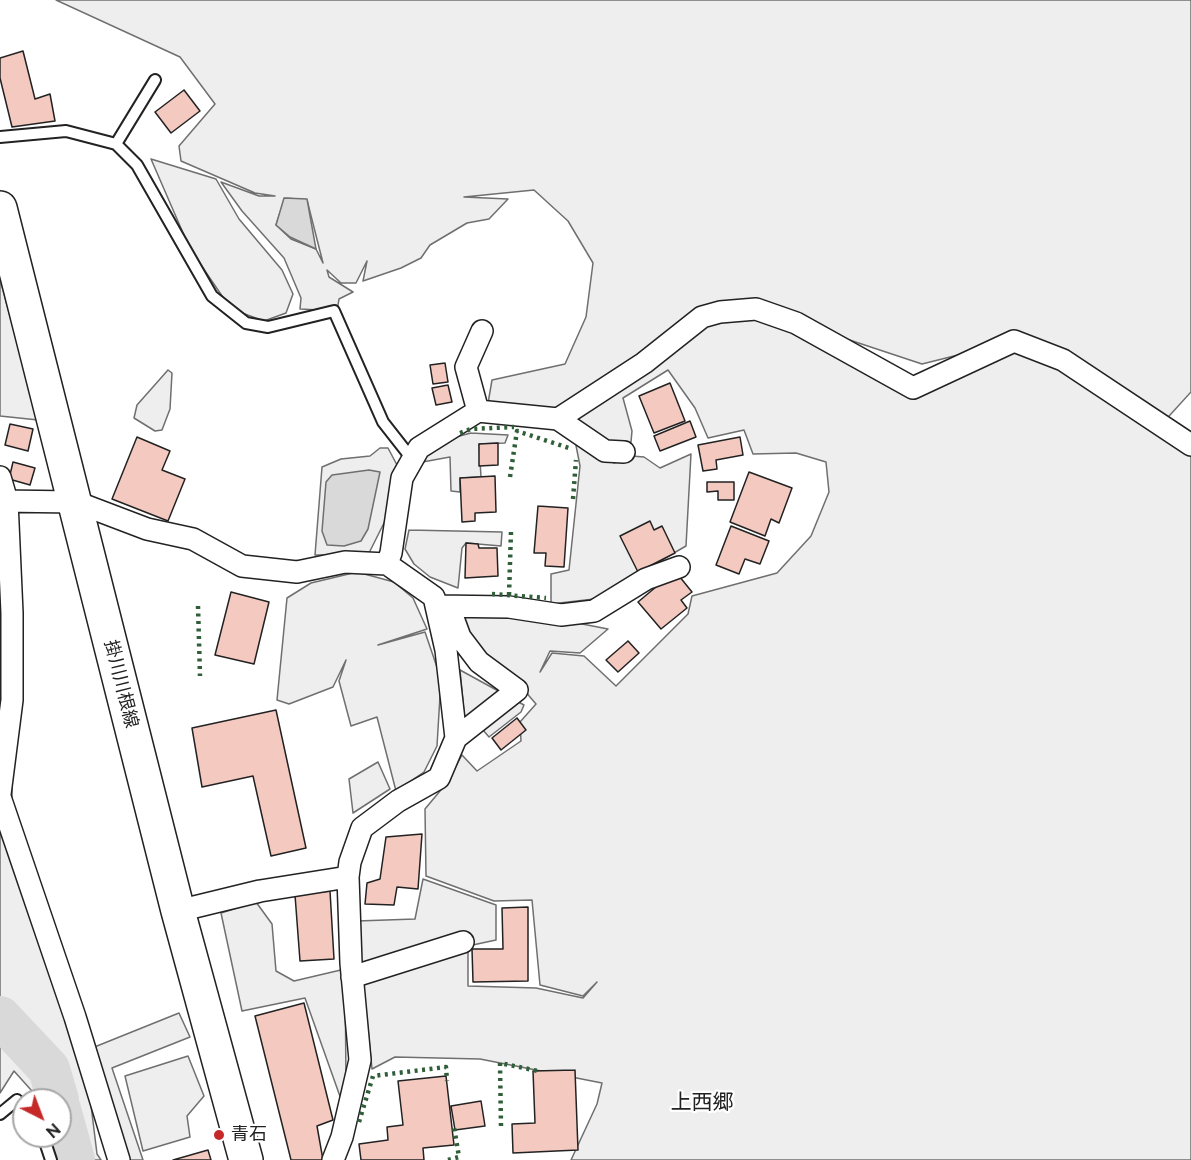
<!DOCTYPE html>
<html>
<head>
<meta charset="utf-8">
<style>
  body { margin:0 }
  #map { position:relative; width:1191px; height:1160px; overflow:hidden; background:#fff; font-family:Raleway,sans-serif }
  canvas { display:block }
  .north { position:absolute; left:12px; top:1088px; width:60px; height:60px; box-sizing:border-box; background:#fff; border:2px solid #a7a7a7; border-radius:50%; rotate:138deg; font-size:16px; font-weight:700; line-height:24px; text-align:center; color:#222 }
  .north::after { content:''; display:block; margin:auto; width:21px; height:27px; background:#c62828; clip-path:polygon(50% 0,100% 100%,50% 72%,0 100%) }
</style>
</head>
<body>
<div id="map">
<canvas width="1191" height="1160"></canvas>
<div class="north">N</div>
</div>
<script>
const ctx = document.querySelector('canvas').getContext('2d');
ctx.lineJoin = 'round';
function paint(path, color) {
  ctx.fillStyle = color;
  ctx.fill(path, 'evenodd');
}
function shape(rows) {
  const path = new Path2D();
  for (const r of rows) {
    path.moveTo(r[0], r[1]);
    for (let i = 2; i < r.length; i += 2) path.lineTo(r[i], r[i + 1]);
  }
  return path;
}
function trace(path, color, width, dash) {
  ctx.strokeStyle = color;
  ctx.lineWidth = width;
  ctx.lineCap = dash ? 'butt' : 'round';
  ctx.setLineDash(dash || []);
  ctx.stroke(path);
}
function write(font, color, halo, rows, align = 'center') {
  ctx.font = font + ' Raleway,"Noto Sans JP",sans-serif';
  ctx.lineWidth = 4.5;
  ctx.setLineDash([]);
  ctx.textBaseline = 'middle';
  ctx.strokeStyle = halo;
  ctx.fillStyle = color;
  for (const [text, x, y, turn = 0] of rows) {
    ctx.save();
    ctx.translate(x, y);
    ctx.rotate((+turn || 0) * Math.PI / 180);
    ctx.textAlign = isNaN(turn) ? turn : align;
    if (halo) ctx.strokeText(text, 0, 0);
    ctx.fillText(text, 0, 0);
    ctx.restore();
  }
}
const green = shape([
  [56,0,1191,0,1191,392,1160,426,1191,444,1191,1160,571,1160,597,1104,602,1083,480,1059,395,1057,372,1069,357,921,415,919,423,879,496,905,496,940,468,946,468,986,536,988,583,998,597,982,583,996,540,985,532,900,494,901,426,876,425,809,445,785,462,755,477,771,521,741,520,722,536,704,524,690,479,659,461,609,572,622,608,629,580,653,550,651,540,672,552,653,584,656,616,686,688,614,692,596,777,573,811,536,829,492,826,462,796,453,753,454,744,430,708,438,695,408,668,370,623,398,632,431,631,442,614,452,585,425,563,415,486,415,492,380,565,364,586,317,593,263,568,221,534,190,464,197,508,199,489,219,467,223,430,245,421,258,401,268,363,281,367,261,356,283,341,283,327,270,329,277,353,292,339,299,337,311,300,309,301,298,284,258,242,211,221,182,259,196,275,196,255,193,181,161,179,146,215,104,180,57,56,0],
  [285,198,307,200,323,263,316,249,291,239,276,225,285,198],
  [762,311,922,364,1014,341,913,388,762,311],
  [151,159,216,179,239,219,282,270,293,294,286,313,264,321,231,309,190,249,151,159],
  [0,279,38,420,0,416,0,279],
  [168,370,172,373,170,409,162,430,155,431,134,418,137,405,168,370],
  [573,430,585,436,614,463,632,456,644,457,660,468,691,454,686,546,594,599,551,604,551,574,569,570,580,466,573,430],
  [471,433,508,435,505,443,479,444,481,477,460,478,460,492,451,491,450,457,417,463,440,441,471,433],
  [380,448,388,448,397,465,391,509,368,555,315,555,322,467,341,459,370,456,380,448],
  [0,479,12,613,12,805,84,1048,97,1154,101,1160,63,1160,56,1136,60,1136,60,1100,40,1100,14,1071,0,1093,0,479],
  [409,530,502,532,501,546,466,543,462,548,458,588,430,577,414,564,405,549,409,530],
  [357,572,394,582,413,598,427,629,378,645,425,632,441,679,437,746,424,772,396,791,377,717,351,726,339,681,346,660,333,687,289,704,277,700,287,598,311,583,357,572],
  [460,670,524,705,521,712,489,737,477,723,465,723,460,670],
  [378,762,390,789,353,813,349,779,378,762],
  [256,902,272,924,276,971,294,981,345,969,346,1083,342,1102,305,998,242,1011,221,913,256,902],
  [179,1013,190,1037,112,1068,143,1160,108,1160,101,1137,87,1050,179,1013],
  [188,1056,204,1096,187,1116,190,1137,143,1151,125,1076,188,1056]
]);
paint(green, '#eee');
trace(green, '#6f6f6f', 1.5);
const water = shape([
  [284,198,307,199,316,249,290,237,276,225,284,198],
  [369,470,380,472,368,529,361,541,344,546,327,545,322,531,326,482,332,475,369,470]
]);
paint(water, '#d9d9d9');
trace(water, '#6f6f6f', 1.5);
trace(shape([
  [0,1017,49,1069,58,1100],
  [60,1109,74,1160]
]), '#d9d9d9', 42);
const building = shape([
  [23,51,35,99,50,94,55,121,12,127,0,78,0,58,23,51],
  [184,90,200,111,171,133,155,112,184,90],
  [445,363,448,382,433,384,430,365,445,363],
  [670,383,685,421,654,433,639,396,670,383],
  [448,385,452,402,436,405,432,388,448,385],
  [690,421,696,437,660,451,654,436,690,421],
  [10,424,33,429,28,451,5,445,10,424],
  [137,437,170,451,162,470,185,479,168,521,112,499,137,437],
  [740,437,743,455,716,460,717,469,703,471,698,445,740,437],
  [498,443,498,465,479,466,479,444,498,443],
  [13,462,35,468,30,485,9,479,13,462],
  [749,472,792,488,779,523,771,519,765,536,730,522,749,472],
  [495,476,496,512,475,513,475,521,462,522,460,478,495,476],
  [707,482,734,482,734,500,718,500,718,491,707,492,707,482],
  [538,506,568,508,564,567,545,566,546,553,534,553,538,506],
  [650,521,654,530,662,526,675,553,638,572,620,536,650,521],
  [731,526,769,541,760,564,745,559,739,574,716,565,731,526],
  [466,543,478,544,479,548,497,548,498,576,465,578,466,543],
  [675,571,692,592,681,600,687,608,661,629,638,602,675,571],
  [231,592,269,602,254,664,215,655,231,592],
  [628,641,639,653,618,672,606,660,628,641],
  [276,710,306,848,271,856,253,776,202,787,192,728,276,710],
  [517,718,526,730,501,750,492,738,517,718],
  [422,834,418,889,397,887,394,905,365,904,367,883,380,879,386,837,422,834],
  [330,891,334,959,300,961,295,895,330,891],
  [528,907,528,981,473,982,472,949,503,949,502,908,528,907],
  [304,1003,333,1120,317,1126,323,1160,291,1160,255,1016,304,1003],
  [575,1070,578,1150,513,1153,512,1124,535,1123,533,1071,575,1070],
  [446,1076,454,1145,423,1148,424,1160,361,1160,359,1144,388,1140,387,1127,403,1125,398,1081,446,1076],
  [481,1101,485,1126,455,1130,451,1106,481,1101],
  [208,1150,211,1160,173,1160,208,1150]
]);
paint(building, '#f3c9c0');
trace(building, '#222', 1.5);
const service = shape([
  [0,137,66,131,116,144,137,165,212,296,246,323,268,327,334,311,383,422,412,459],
  [116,144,155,80],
  [0,1114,17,1100,24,1108],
  [43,1136,51,1160]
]);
const minor = shape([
  [478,411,466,367,482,331],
  [558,419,605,451,624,452],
  [0,477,7,501,12,613,12,700,0,794],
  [0,501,76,502,147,529,193,539,242,566,297,572,345,562,387,564,391,553,402,478,419,448,478,411,558,419,644,363,702,317,720,312,756,309,796,323,913,388,1014,341,1063,360,1191,445],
  [436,606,509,607,561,615,594,611,646,579,679,567],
  [449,607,460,637,479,662,517,690,456,738],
  [0,797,75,1017,119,1160],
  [178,911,260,891,348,877],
  [352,977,463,942],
  [333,1160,342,1137,360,1060,351,963,348,877,350,862,362,828,398,801,439,778,456,738,446,650,434,597,387,564]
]);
const primary = shape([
  [0,208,178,911,246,1160]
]);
trace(service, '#222', 14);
trace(minor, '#222', 24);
trace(primary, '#222', 36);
trace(service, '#fff', 10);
trace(minor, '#fff', 21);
trace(primary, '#fff', 33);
trace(shape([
  [460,433,471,429,514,427],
  [510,477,517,431,572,449],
  [573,499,576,460],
  [492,594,546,598],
  [509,595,511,531],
  [198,606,200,676],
  [359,1122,373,1076,446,1067,447,1081],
  [501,1126,500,1063,538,1071],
  [448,1160,459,1157,454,1127]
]), '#2f5e38', 4.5, [3, 4.5]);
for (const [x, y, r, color] of [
  [219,1135,6,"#c62828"]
]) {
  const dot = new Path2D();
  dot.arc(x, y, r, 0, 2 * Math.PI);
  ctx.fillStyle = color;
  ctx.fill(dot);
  trace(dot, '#fff', 2);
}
write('18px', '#222', '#fff', [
  ["掛川川根線",121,684,76]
]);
write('18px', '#222', '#fff', [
  ["青石",231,1135]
], 'left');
write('21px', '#222', '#fff', [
  ["上西郷",702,1103]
]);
</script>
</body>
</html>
